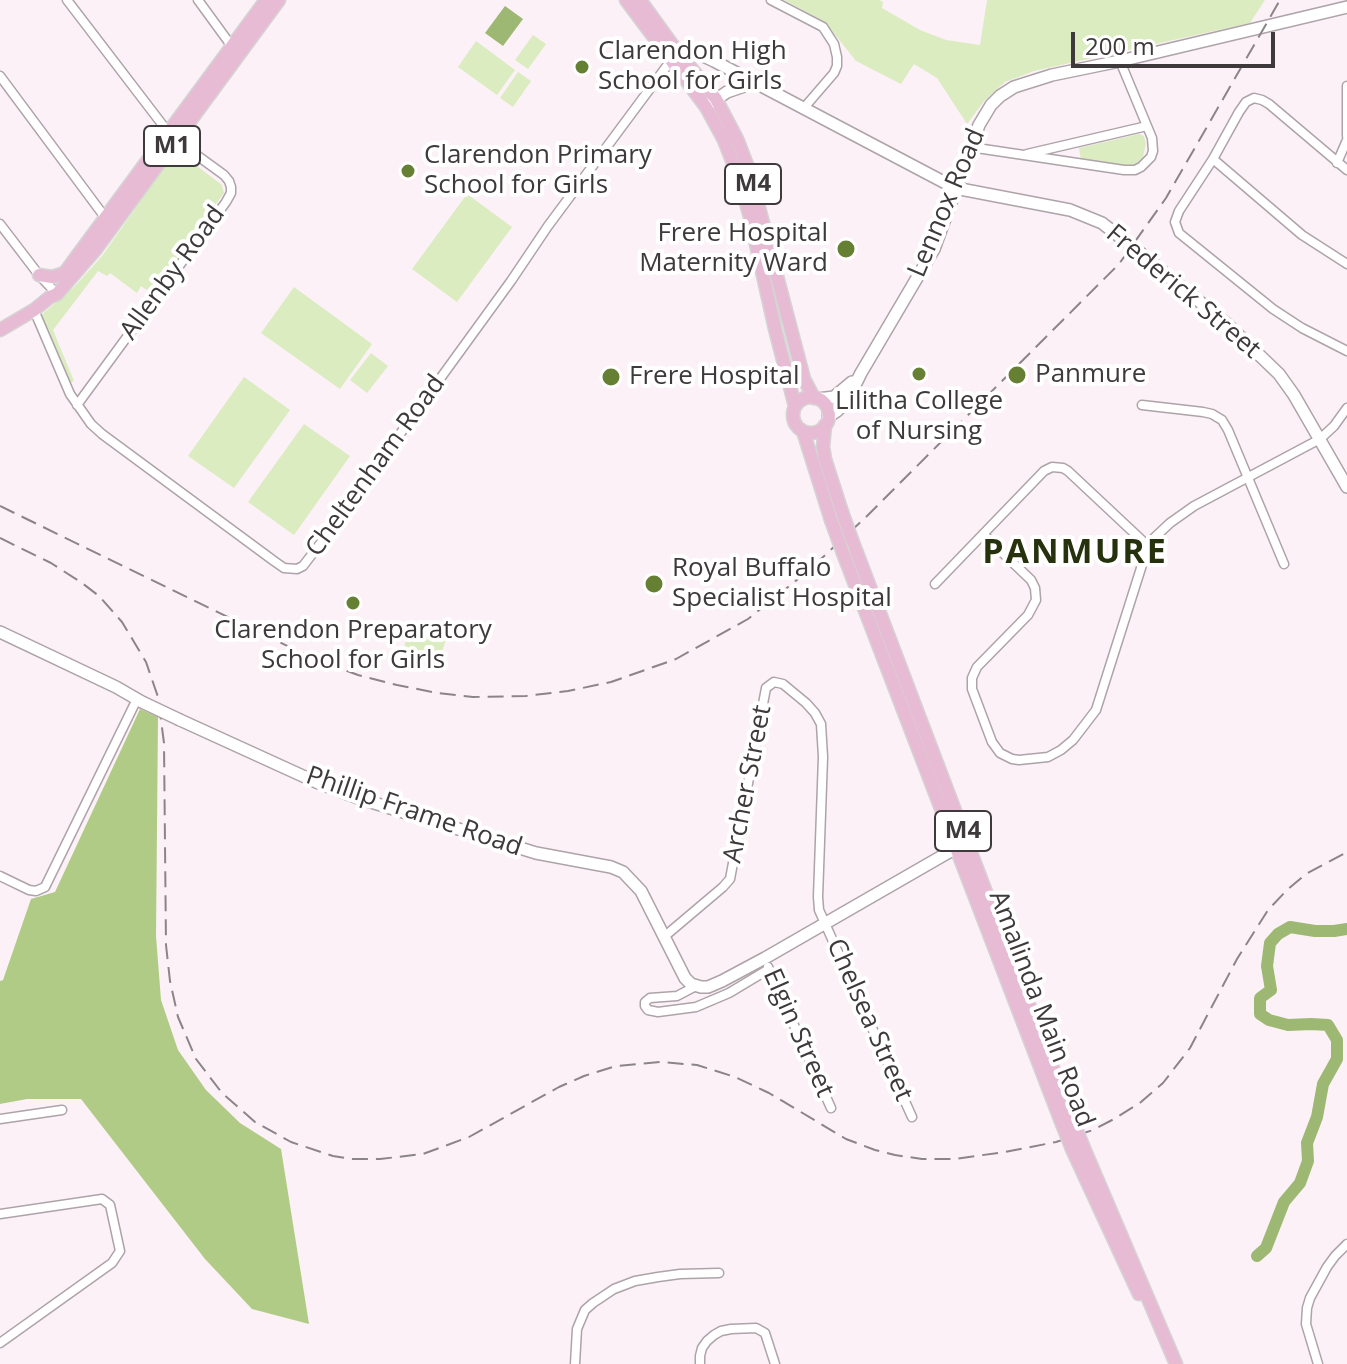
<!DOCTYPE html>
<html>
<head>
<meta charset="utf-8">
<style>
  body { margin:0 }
  #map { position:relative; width:1347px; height:1364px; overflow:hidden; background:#fcf1f7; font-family:"Open Sans",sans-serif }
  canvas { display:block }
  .scale { position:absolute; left:1071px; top:32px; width:204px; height:36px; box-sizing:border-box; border:4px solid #3e3a3c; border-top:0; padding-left:10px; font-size:24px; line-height:28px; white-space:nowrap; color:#3e3a3c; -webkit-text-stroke:6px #fff; paint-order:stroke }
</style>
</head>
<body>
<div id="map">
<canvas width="1347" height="1364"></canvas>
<div class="scale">200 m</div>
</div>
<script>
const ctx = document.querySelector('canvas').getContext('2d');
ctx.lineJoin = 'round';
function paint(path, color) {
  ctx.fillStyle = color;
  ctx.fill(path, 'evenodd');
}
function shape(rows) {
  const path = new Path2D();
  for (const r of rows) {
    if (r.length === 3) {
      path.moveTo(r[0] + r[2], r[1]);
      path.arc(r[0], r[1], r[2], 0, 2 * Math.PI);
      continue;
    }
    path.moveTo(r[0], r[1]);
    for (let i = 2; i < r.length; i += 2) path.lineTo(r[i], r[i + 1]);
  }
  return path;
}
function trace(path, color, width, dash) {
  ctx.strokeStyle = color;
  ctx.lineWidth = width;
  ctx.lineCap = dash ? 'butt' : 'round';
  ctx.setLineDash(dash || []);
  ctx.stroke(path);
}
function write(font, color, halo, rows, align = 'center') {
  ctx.font = font + ' "Open Sans",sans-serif';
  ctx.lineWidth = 8;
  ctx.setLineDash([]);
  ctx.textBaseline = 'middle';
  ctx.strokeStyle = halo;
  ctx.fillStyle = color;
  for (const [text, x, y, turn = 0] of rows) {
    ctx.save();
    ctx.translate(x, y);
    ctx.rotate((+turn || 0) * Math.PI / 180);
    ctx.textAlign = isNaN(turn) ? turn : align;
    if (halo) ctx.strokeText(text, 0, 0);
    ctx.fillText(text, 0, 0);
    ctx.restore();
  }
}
paint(shape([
  [784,0,879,0,883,2,882,8,920,30,946,40,980,45,987,0,1265,0,1250,23,1034,71,1005,82,985,100,967,124,937,78,914,64,901,84,856,61,825,22],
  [533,35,546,44,528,69,515,60],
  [476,41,515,70,497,95,458,67],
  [518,72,531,81,513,107,500,98],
  [1139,134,1144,136,1146,144,1143,157,1136,164,1131,166,1081,160,1079,148],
  [181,154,222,185,224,193,151,293,141,286,137,293,110,273,107,276,98,271,53,330,74,381,69,383,40,316,74,287,102,256,172,156],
  [467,194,512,227,457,302,412,269],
  [294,287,372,344,340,389,261,333],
  [371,353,388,366,367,393,350,380],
  [244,377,290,410,234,488,188,456],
  [304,424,350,456,294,535,248,502],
  [412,624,447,637,435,671,400,658]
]), '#daecc0');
paint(shape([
  [140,709,158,717,156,936,161,1000,178,1050,206,1090,240,1123,281,1149,309,1324,252,1309,205,1259,81,1099,27,1099,0,1104,0,981,3,980,31,899,55,892]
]), '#b0cb85');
paint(shape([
  [505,6,523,19,503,46,485,33]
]), '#9db872');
trace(shape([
  [1257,1256,1266,1248,1284,1202,1300,1183,1308,1161,1307,1143,1317,1117,1323,1084,1337,1059,1337,1040,1328,1025,1311,1024,1288,1025,1269,1020,1260,1014,1260,998,1271,990,1267,966,1270,943,1278,934,1290,927,1315,931,1334,931,1347,929]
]), '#9db872', 12);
const street = shape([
  [67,0,168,132,176,140,224,175,229,181,231,187,231,193,226,202,77,405],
  [198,0,233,48],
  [771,0,823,27,834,44,837,57,837,66,834,73,803,109],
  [0,76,107,220],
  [1347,86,1347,136],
  [970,147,1124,170,1135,170,1141,167,1151,157,1153,151,1152,138,1120,61],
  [1027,154,1147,126],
  [1213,159,1302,235,1347,264],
  [1337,163,1347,140],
  [1347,170,1269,104,1262,100,1254,98,1246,102,1239,112,1213,159,1179,211,1175,222,1179,233,1273,309,1302,328,1347,351],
  [0,224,39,275,57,294],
  [34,310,70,394,91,424,102,434,274,561,284,568,297,569,303,566,323,540,511,281,548,226,672,59],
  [1142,405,1203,412,1212,414,1222,420,1228,430,1284,564],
  [983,534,1031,580,1035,588,1036,600,1028,615,977,667,972,678,972,689,992,742,1000,753,1012,759,1019,760,1048,757,1061,750,1073,740,1096,710,1148,546,1153,539,1170,523,1194,506,1320,439,1334,426,1347,408],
  [935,584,1044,471,1052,467,1063,468,1068,471,1148,546],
  [0,876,29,890,36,891,45,887,137,699],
  [665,936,723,887,730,879,766,688,774,682,783,684,806,703,815,713,821,724,823,757,818,897,819,910,912,1117],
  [768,967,831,1108],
  [696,986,677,996,650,998,645,1002,645,1006,648,1010,658,1012,696,1007,729,993,769,969],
  [0,1119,62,1110],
  [0,1214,102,1199,110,1205,120,1251,112,1263,0,1343],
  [575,1364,577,1329,585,1310,593,1303,614,1289,635,1281,658,1277,680,1274,719,1273],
  [700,1364,700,1356,702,1348,707,1341,714,1335,721,1331,731,1329,756,1328,765,1333,775,1364],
  [1318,1364,1306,1324,1307,1308,1310,1298,1327,1267,1335,1256,1347,1244]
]);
const secondary = shape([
  [678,52,692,51,714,61,955,188,1070,210,1102,223,1125,241],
  [711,103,727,92,753,83],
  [1139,252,1228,325,1279,374,1294,395,1347,487],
  [818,399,834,397,852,382],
  [828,417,837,411,848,399,861,373,934,249,979,125,991,105,1000,96,1014,87,1052,75,1120,61,1347,7],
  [0,632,116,687,142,702],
  [180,720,316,782,358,798,536,853,611,867,623,872,641,891,685,978,691,984,701,987,708,987,722,981,765,958,963,844]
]);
const primary = shape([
  [626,0,706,107,724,140,740,181,750,217,775,329,795,406],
  [640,0,671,43,716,99,737,139,749,170,804,379,814,398],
  [66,271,266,0],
  [39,275,52,277,65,273],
  [0,330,34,310,50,297,57,294,96,249,279,0],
  [811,415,18],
  [825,425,823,447,825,459,842,512],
  [803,431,831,520],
  [852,540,1073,1121],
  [843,553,1062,1124],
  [1083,1146,1176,1364],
  [1072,1149,1139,1294]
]);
trace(street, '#ada3a8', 11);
trace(secondary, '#ada3a8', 14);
trace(primary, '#d5d4d4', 15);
trace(street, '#fff', 8);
trace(secondary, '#fff', 11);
trace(primary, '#e7bbd3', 12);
trace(shape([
  [0,506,312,658,358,675,397,685,437,693,473,697,526,696,568,691,611,682,676,659,748,619,808,571,867,516,1119,264,1166,198,1280,0],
  [0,538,51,563,82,583,99,596,122,622,146,662,158,697,164,743,166,945,170,981,178,1017,196,1059,222,1093,255,1122,291,1142,333,1156,352,1159,380,1159,423,1154,469,1137,559,1087,584,1076,616,1066,660,1062,697,1065,735,1077,769,1093,846,1139,875,1150,895,1155,922,1159,954,1159,1005,1152,1056,1142,1093,1130,1114,1119,1141,1102,1163,1083,1190,1048,1237,959,1268,910,1287,890,1306,874,1347,852]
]), '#8b8488', 2, [16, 8]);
const secondaryBridge = shape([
  [1125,241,1139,252],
  [142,702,180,720]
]);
const primaryBridge = shape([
  [842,512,852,540],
  [831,520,843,553],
  [1073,1121,1083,1146],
  [1062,1124,1072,1149]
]);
trace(secondaryBridge, '#ada3a8', 14, []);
trace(primaryBridge, '#d5d4d4', 15, []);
trace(secondaryBridge, '#fff', 11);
trace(primaryBridge, '#e7bbd3', 12);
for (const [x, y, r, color] of [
  [582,67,8,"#658033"],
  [408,171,8,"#658033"],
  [846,249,10,"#658033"],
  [919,374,8,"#658033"],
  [1017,375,10,"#658033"],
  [611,377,10,"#658033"],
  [654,584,10,"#658033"],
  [353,603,8,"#658033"]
]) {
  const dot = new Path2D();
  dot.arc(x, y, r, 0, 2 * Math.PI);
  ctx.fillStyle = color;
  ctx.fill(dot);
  trace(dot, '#fff', 3);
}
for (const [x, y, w] of [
  [172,146,56],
  [753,184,56],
  [963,831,56]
]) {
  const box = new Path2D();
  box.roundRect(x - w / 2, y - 20, w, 40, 6);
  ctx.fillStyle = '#fff';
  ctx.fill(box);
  trace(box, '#3e3a3c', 2);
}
write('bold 24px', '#3e3a3c', null, [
  ["M1",172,146],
  ["M4",753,184],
  ["M4",963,831]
]);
write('26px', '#3e3a3c', '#fff', [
  ["Clarendon High",598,52],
  ["School for Girls",598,82],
  ["Clarendon Primary",424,156],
  ["School for Girls",424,186],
  ["Frere Hospital",828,234,"right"],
  ["Maternity Ward",828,264,"right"],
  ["Panmure",1035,375],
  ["Frere Hospital",629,377],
  ["Lilitha College",919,402,"center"],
  ["of Nursing",919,432,"center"],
  ["Royal Buffalo",672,569],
  ["Specialist Hospital",672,599],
  ["Clarendon Preparatory",353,631,"center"],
  ["School for Girls",353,661,"center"]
], 'left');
write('26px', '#3e3a3c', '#fff', [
  ["Lennox Road",947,203,-67],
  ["Allenby Road",173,273,-54],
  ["Frederick Street",1183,292,40],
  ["Cheltenham Road",376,466,-54],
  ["Archer Street",748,784,-79],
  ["Phillip Frame Road",414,812,19],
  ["Amalinda Main Road",1041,1009,69],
  ["Chelsea Street",869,1020,66],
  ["Elgin Street",798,1033,66]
]);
ctx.letterSpacing = '2px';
write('bold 34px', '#26320d', '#fff', [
  ["PANMURE",1075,553]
]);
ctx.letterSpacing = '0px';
</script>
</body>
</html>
